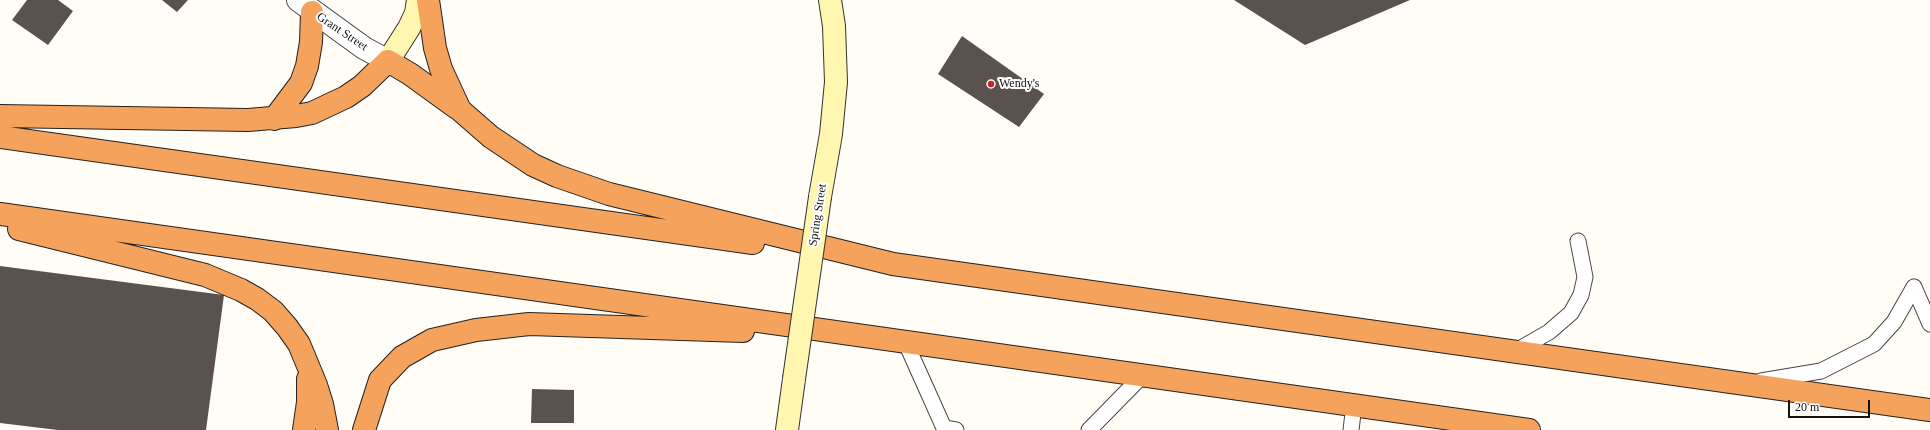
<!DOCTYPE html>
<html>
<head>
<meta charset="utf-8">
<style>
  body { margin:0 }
  #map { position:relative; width:1930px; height:430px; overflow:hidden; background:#fffdf5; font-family:Georgia,serif }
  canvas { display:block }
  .scale { position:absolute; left:1788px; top:400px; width:82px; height:18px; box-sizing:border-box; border:2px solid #111; border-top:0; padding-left:5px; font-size:12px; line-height:14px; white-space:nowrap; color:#111; -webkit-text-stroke:3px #fff; paint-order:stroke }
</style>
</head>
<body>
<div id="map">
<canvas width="1930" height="430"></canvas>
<div class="scale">20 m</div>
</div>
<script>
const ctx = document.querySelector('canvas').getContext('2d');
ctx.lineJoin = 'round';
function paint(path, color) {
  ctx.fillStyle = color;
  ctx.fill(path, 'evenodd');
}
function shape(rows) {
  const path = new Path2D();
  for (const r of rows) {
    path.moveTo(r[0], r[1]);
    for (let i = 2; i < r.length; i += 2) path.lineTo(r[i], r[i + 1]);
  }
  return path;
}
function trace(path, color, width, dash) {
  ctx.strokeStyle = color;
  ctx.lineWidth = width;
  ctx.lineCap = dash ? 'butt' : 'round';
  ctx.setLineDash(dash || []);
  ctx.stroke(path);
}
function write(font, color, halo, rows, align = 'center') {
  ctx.font = font + ' Georgia,serif';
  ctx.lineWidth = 4;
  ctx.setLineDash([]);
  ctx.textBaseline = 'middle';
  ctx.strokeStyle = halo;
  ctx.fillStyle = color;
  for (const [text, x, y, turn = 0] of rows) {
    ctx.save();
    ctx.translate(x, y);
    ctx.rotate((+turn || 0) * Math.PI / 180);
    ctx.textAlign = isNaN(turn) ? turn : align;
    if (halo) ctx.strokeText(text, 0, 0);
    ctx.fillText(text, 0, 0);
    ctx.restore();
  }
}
paint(shape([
  [27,0,58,0,73,11,48,45,12,20],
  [162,0,188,0,177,12],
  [1234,0,1410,0,1305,45],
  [962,36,1044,94,1019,127,938,74],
  [0,266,224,295,206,430,58,430,0,423],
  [532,389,574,390,574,423,531,423]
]), '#5a524d');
const lane = shape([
  [1914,287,1930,324],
  [905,341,944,428,956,430],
  [1516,351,1549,332,1571,313,1581,295,1585,277,1578,241],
  [1761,381,1821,371,1874,344,1894,322,1914,287],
  [1089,430,1143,375],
  [1351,430,1354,405]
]);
const street = shape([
  [298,0,364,48,388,61]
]);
const secondary = shape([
  [388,61,409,28,416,13,418,0],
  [820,197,831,134,836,82,834,26,830,0],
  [787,430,794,379]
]);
const highway = shape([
  [428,0,435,48,441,69,460,110,491,137,533,165,557,176,609,194,893,264,1930,410],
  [0,116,248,120,296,116,312,113,346,97,362,86,388,61,410,74,457,108],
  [274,119,301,83,307,66,311,42,312,12],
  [0,137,753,243],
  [0,214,1529,430],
  [19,229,205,275,241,290,257,299,273,311,287,327,299,344,316,385,322,404,327,430],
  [304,430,308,402,308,379],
  [364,430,380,380,402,357,432,340,476,330,529,324,743,331]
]);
trace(lane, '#444', 17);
trace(street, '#444', 24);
trace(secondary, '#333', 24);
trace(highway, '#222', 24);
trace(lane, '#fff', 15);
trace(street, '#fff', 22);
trace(secondary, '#fff6b0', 22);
trace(highway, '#f5a25d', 22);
const secondaryBridge = shape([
  [794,379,820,197]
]);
trace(secondaryBridge, '#333', 24, []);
trace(secondaryBridge, '#fff6b0', 22);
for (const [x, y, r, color] of [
  [991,84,4,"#c4262e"]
]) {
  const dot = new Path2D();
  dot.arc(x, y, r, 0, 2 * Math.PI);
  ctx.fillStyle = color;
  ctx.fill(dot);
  trace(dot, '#fff', 1.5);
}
write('12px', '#111', '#fff', [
  ["Grant Street",342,32,34],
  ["Spring Street",818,215,-81]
]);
write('12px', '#111', '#fff', [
  ["Wendy's",999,84]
], 'left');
</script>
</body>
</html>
